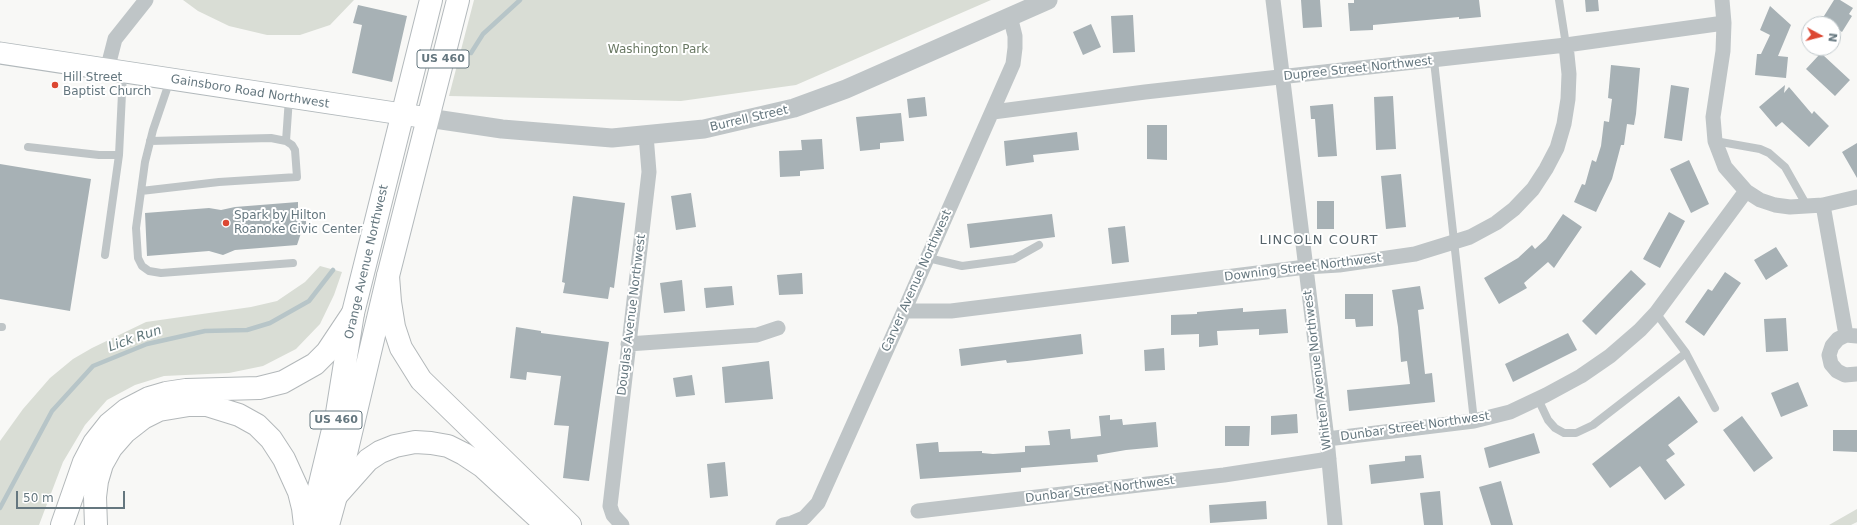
<!DOCTYPE html>
<html>
<head>
<meta charset="utf-8">
<style>
  body { margin:0 }
  #map { position:relative; width:1857px; height:525px; overflow:hidden; background:#f8f8f6; font-family:"DejaVu Sans",sans-serif }
  canvas { display:block }
  .north { position:absolute; left:1801px; top:16px; width:40px; height:40px; box-sizing:border-box; background:#fff; border:1px solid #c1c9cc; border-radius:50%; rotate:97deg; font-size:11px; font-weight:700; line-height:16px; text-align:center; color:#65777f }
  .north::after { content:''; display:block; margin:auto; width:14px; height:18px; background:#dc4732; clip-path:polygon(50% 0,100% 100%,50% 72%,0 100%) }
  .scale { position:absolute; left:16px; top:491px; width:109px; height:18px; box-sizing:border-box; border:2px solid #65777f; border-top:0; padding-left:5px; font-size:12px; line-height:14px; white-space:nowrap; color:#65777f; -webkit-text-stroke:3px #fff; paint-order:stroke }
</style>
</head>
<body>
<div id="map">
<canvas width="1857" height="525"></canvas>
<div class="north">N</div>
<div class="scale">50 m</div>
</div>
<script>
const ctx = document.querySelector('canvas').getContext('2d');
ctx.lineJoin = 'round';
function paint(path, color) {
  ctx.fillStyle = color;
  ctx.fill(path, 'evenodd');
}
function shape(rows) {
  const path = new Path2D();
  for (const r of rows) {
    path.moveTo(r[0], r[1]);
    for (let i = 2; i < r.length; i += 2) path.lineTo(r[i], r[i + 1]);
  }
  return path;
}
function trace(path, color, width, dash) {
  ctx.strokeStyle = color;
  ctx.lineWidth = width;
  ctx.lineCap = dash ? 'butt' : 'round';
  ctx.setLineDash(dash || []);
  ctx.stroke(path);
}
function write(font, color, halo, rows, align = 'center') {
  ctx.font = font + ' "DejaVu Sans",sans-serif';
  ctx.lineWidth = 4;
  ctx.setLineDash([]);
  ctx.textBaseline = 'middle';
  ctx.strokeStyle = halo;
  ctx.fillStyle = color;
  for (const [text, x, y, turn = 0] of rows) {
    ctx.save();
    ctx.translate(x, y);
    ctx.rotate((+turn || 0) * Math.PI / 180);
    ctx.textAlign = isNaN(turn) ? turn : align;
    if (halo) ctx.strokeText(text, 0, 0);
    ctx.fillText(text, 0, 0);
    ctx.restore();
  }
}
paint(shape([
  [183,0,354,0,330,25,300,35,267,35,229,26,198,11],
  [474,0,991,0,796,85,681,101,449,96],
  [320,266,342,272,334,295,320,324,296,349,263,366,229,373,164,376,135,385,107,400,85,425,63,462,39,525,0,525,0,441,23,409,50,378,73,359,92,348,146,322,251,307,277,301,305,282],
  [1857,509,1857,522,1851,525,1829,525]
]), '#d9ddd5');
trace(shape([
  [471,53,483,34,520,0],
  [0,508,52,411,93,366,147,344,205,331,247,330,270,323,309,301,333,270]
]), '#b7c5c8', 4.5);
paint(shape([
  [1301,0,1320,0,1322,27,1303,28],
  [1354,0,1479,0,1481,17,1459,19,1459,17,1373,25,1373,30,1350,31,1348,3,1354,3],
  [1585,0,1598,0,1599,11,1586,12],
  [1834,0,1840,0,1853,8,1849,14,1852,16,1842,32,1833,26,1833,24,1819,24],
  [358,5,407,16,392,82,352,73,362,25,353,23],
  [1770,6,1791,25,1778,56,1788,57,1786,78,1755,75,1757,54,1761,54,1770,35,1760,30],
  [1133,15,1135,52,1113,53,1111,16],
  [1091,24,1101,47,1083,55,1073,32],
  [1819,55,1823,55,1850,80,1835,96,1806,69],
  [1611,65,1640,68,1636,114,1634,125,1627,124,1624,145,1621,145,1612,179,1596,212,1574,202,1582,184,1585,185,1592,160,1596,162,1601,146,1604,121,1609,122,1612,99,1608,98],
  [1671,85,1689,88,1682,141,1664,138],
  [1785,85,1784,93,1789,87,1812,114,1814,111,1829,126,1809,147,1782,122,1776,127,1759,107],
  [1393,96,1396,149,1376,150,1374,97],
  [925,97,927,116,909,118,907,99],
  [1333,104,1337,156,1318,157,1315,119,1311,119,1310,106],
  [901,113,904,141,880,143,880,149,860,151,856,117],
  [1147,125,1167,125,1167,160,1147,159],
  [1077,132,1079,150,1033,155,1034,162,1006,166,1004,141],
  [822,139,824,169,800,171,800,176,780,177,779,151,802,150,801,140],
  [1857,143,1857,178,1842,152],
  [1689,160,1709,204,1691,213,1670,169],
  [0,164,91,179,70,311,0,299],
  [1401,174,1406,227,1386,229,1381,176],
  [691,193,696,227,676,230,671,196],
  [573,196,625,203,614,288,610,287,608,299,563,293,565,283,562,282],
  [1317,201,1334,201,1334,229,1317,229],
  [298,202,298,210,306,208,306,232,301,233,297,245,235,250,223,255,209,251,147,256,145,213,209,208,221,210,235,207],
  [1669,212,1685,221,1660,268,1643,259],
  [1052,214,1055,237,970,248,967,224],
  [1563,214,1582,227,1554,268,1548,262,1524,283,1527,288,1499,304,1484,278,1518,258,1532,245,1535,249,1546,239],
  [1125,226,1129,262,1112,264,1108,228],
  [1776,247,1788,266,1766,280,1754,260],
  [1631,270,1646,284,1596,335,1582,321],
  [1725,272,1741,283,1704,336,1685,322,1708,289,1712,291],
  [802,273,803,294,779,295,777,275],
  [682,280,685,311,664,313,660,283],
  [732,286,734,305,706,308,704,288],
  [1420,286,1424,309,1418,310,1425,374,1432,373,1435,402,1349,411,1347,390,1410,384,1407,361,1401,362,1398,327,1392,290],
  [1345,294,1373,294,1373,326,1356,327,1355,319,1345,319],
  [1243,308,1243,312,1286,309,1288,333,1259,335,1259,329,1217,331,1218,345,1199,347,1199,334,1171,335,1171,315,1197,314,1197,312],
  [1786,318,1788,351,1766,352,1764,319],
  [516,327,541,331,541,333,609,342,589,481,563,478,569,426,554,425,561,376,527,372,526,380,510,378],
  [1568,333,1577,350,1513,382,1505,364],
  [1081,334,1083,354,1027,361,1007,363,1006,360,961,366,959,349],
  [1164,348,1165,370,1145,371,1144,350],
  [769,361,773,399,725,403,722,367],
  [692,375,695,395,676,397,673,378],
  [1798,382,1808,406,1781,417,1771,393],
  [1679,396,1698,422,1668,445,1675,454,1666,460,1685,485,1665,500,1640,466,1610,488,1592,464],
  [1297,414,1298,433,1271,435,1271,416],
  [1110,415,1110,420,1122,419,1123,425,1156,422,1158,447,1126,450,1097,455,1098,462,1021,468,1021,472,920,479,916,444,938,442,939,452,982,451,982,453,993,454,1025,452,1025,446,1050,445,1048,431,1070,429,1071,439,1101,436,1099,416],
  [1742,416,1773,458,1754,472,1723,430],
  [1225,426,1250,426,1249,446,1225,446],
  [1833,430,1857,430,1857,452,1833,451],
  [1534,433,1540,453,1489,468,1484,448],
  [1421,455,1424,478,1371,484,1369,465,1405,461,1405,456],
  [725,462,728,496,710,498,707,464],
  [1501,481,1513,525,1491,525,1479,487],
  [1440,491,1443,525,1424,525,1420,493],
  [1266,501,1267,519,1210,523,1209,505]
]), '#a7b1b5');
const secondary = shape([
  [0,53,428,118]
]);
const primary = shape([
  [336,496,388,276,458,0],
  [310,525,337,413,353,313,431,0]
]);
const trunk = shape([
  [328,525,336,496]
]);
const motorway = shape([
  [388,276,390,302,394,327,401,348,421,380,570,525],
  [336,496,368,460,380,452,395,446,415,442,431,443,448,446,464,454,482,466,546,525],
  [62,525,84,462,94,443,109,424,126,410,149,398,166,393,186,390,259,388,283,382,315,364,327,352,353,313],
  [96,525,95,497,97,481,102,464,111,448,125,432,143,418,159,410,189,405,207,405,239,415,257,425,271,439,284,459,299,492,303,508,305,525]
]);
trace(secondary, '#b2b9bc', 23);
trace(primary, '#b3b9bc', 24);
trace(trunk, '#b3b8ba', 24);
trace(motorway, '#b3b8ba', 24);
trace(shape([
  [1559,0,1566,45],
  [1434,61,1474,421],
  [170,80,153,130,145,162,136,228,138,258,142,266,149,271,161,273,293,263],
  [286,141,289,98],
  [1715,141,1760,149,1769,153,1785,167,1807,206],
  [28,147,99,155,119,155],
  [141,191,219,182,297,177,295,150,292,145,286,141,271,138,150,141],
  [105,255,119,155,123,73],
  [928,258,962,266,1014,259,1039,245],
  [1656,313,1686,353,1715,408],
  [0,327,2,327],
  [1538,399,1548,420,1555,428,1564,433,1576,433,1593,425,1686,353]
]), '#bfc5c7', 8);
trace(shape([
  [1273,0,1327,439,1335,525],
  [1722,0,1724,23,1723,51,1713,117,1715,141,1725,167,1746,191,1760,200,1775,205,1790,207,1823,205,1857,197],
  [107,70,115,39,146,0],
  [993,112,1145,92,1566,45,1724,23],
  [1823,205,1846,335],
  [904,311,951,311,1306,267,1339,265,1415,254,1470,237,1496,223,1514,209,1533,189,1546,169,1557,148,1564,124,1568,99,1569,74,1566,45],
  [1857,336,1846,335,1838,339,1832,346,1829,355,1831,364,1837,371,1845,375,1857,374],
  [628,344,757,335,778,328],
  [1327,439,1474,421,1510,412,1546,395,1581,376,1610,356,1640,330,1656,313,1746,191],
  [918,511,1224,475,1329,459],
  [622,525,613,515,610,506,649,172,646,135],
  [783,525,792,523,804,518,818,503,904,311,1013,64,1015,48,1015,36,1010,16]
]), '#bfc5c7', 15);
trace(shape([
  [428,118,502,129,612,138,704,129,794,108,846,89,1048,0]
]), '#bfc5c7', 19);
trace(secondary, '#fff', 21);
trace(primary, '#fff', 22);
trace(trunk, '#fff', 22);
trace(motorway, '#fff', 22);
for (const [x, y, r, color] of [
  [55,85,4,"#dc4732"],
  [226,223,4,"#dc4732"]
]) {
  const dot = new Path2D();
  dot.arc(x, y, r, 0, 2 * Math.PI);
  ctx.fillStyle = color;
  ctx.fill(dot);
  trace(dot, '#fff', 1.5);
}
for (const [x, y, w] of [
  [443,59,52],
  [336,420,52]
]) {
  const box = new Path2D();
  box.roundRect(x - w / 2, y - 9, w, 18, 3);
  ctx.fillStyle = '#fff';
  ctx.fill(box);
  trace(box, '#65777f', 1);
}
write('bold 11px', '#65777f', null, [
  ["US 460",443,59],
  ["US 460",336,420]
]);
write('12px', '#697863', '#fff', [
  ["Washington Park",658,50]
]);
write('12px', '#65777f', '#fff', [
  ["Dupree Street Northwest",1358,69,-6],
  ["Gainsboro Road Northwest",250,92,9],
  ["Burrell Street",749,119,-13],
  ["Orange Avenue Northwest",367,262,-77],
  ["Downing Street Northwest",1303,268,-7],
  ["Carver Avenue Northwest",917,281,-66],
  ["Douglas Avenue Northwest",632,315,-83],
  ["Whitten Avenue Northwest",1318,370,-97],
  ["Dunbar Street Northwest",1415,427,-8],
  ["Dunbar Street Northwest",1100,490,-7]
]);
write('12px', '#65777f', '#fff', [
  ["Hill Street",63,78],
  ["Baptist Church",63,92],
  ["Spark by Hilton",234,216],
  ["Roanoke Civic Center",234,230]
], 'left');
ctx.letterSpacing = '1px';
write('13px', '#56646b', '#fff', [
  ["LINCOLN COURT",1319,241]
]);
ctx.letterSpacing = '0px';
write('italic 13px', '#5f767a', '#fff', [
  ["Lick Run",135,339,-19]
]);
</script>
</body>
</html>
